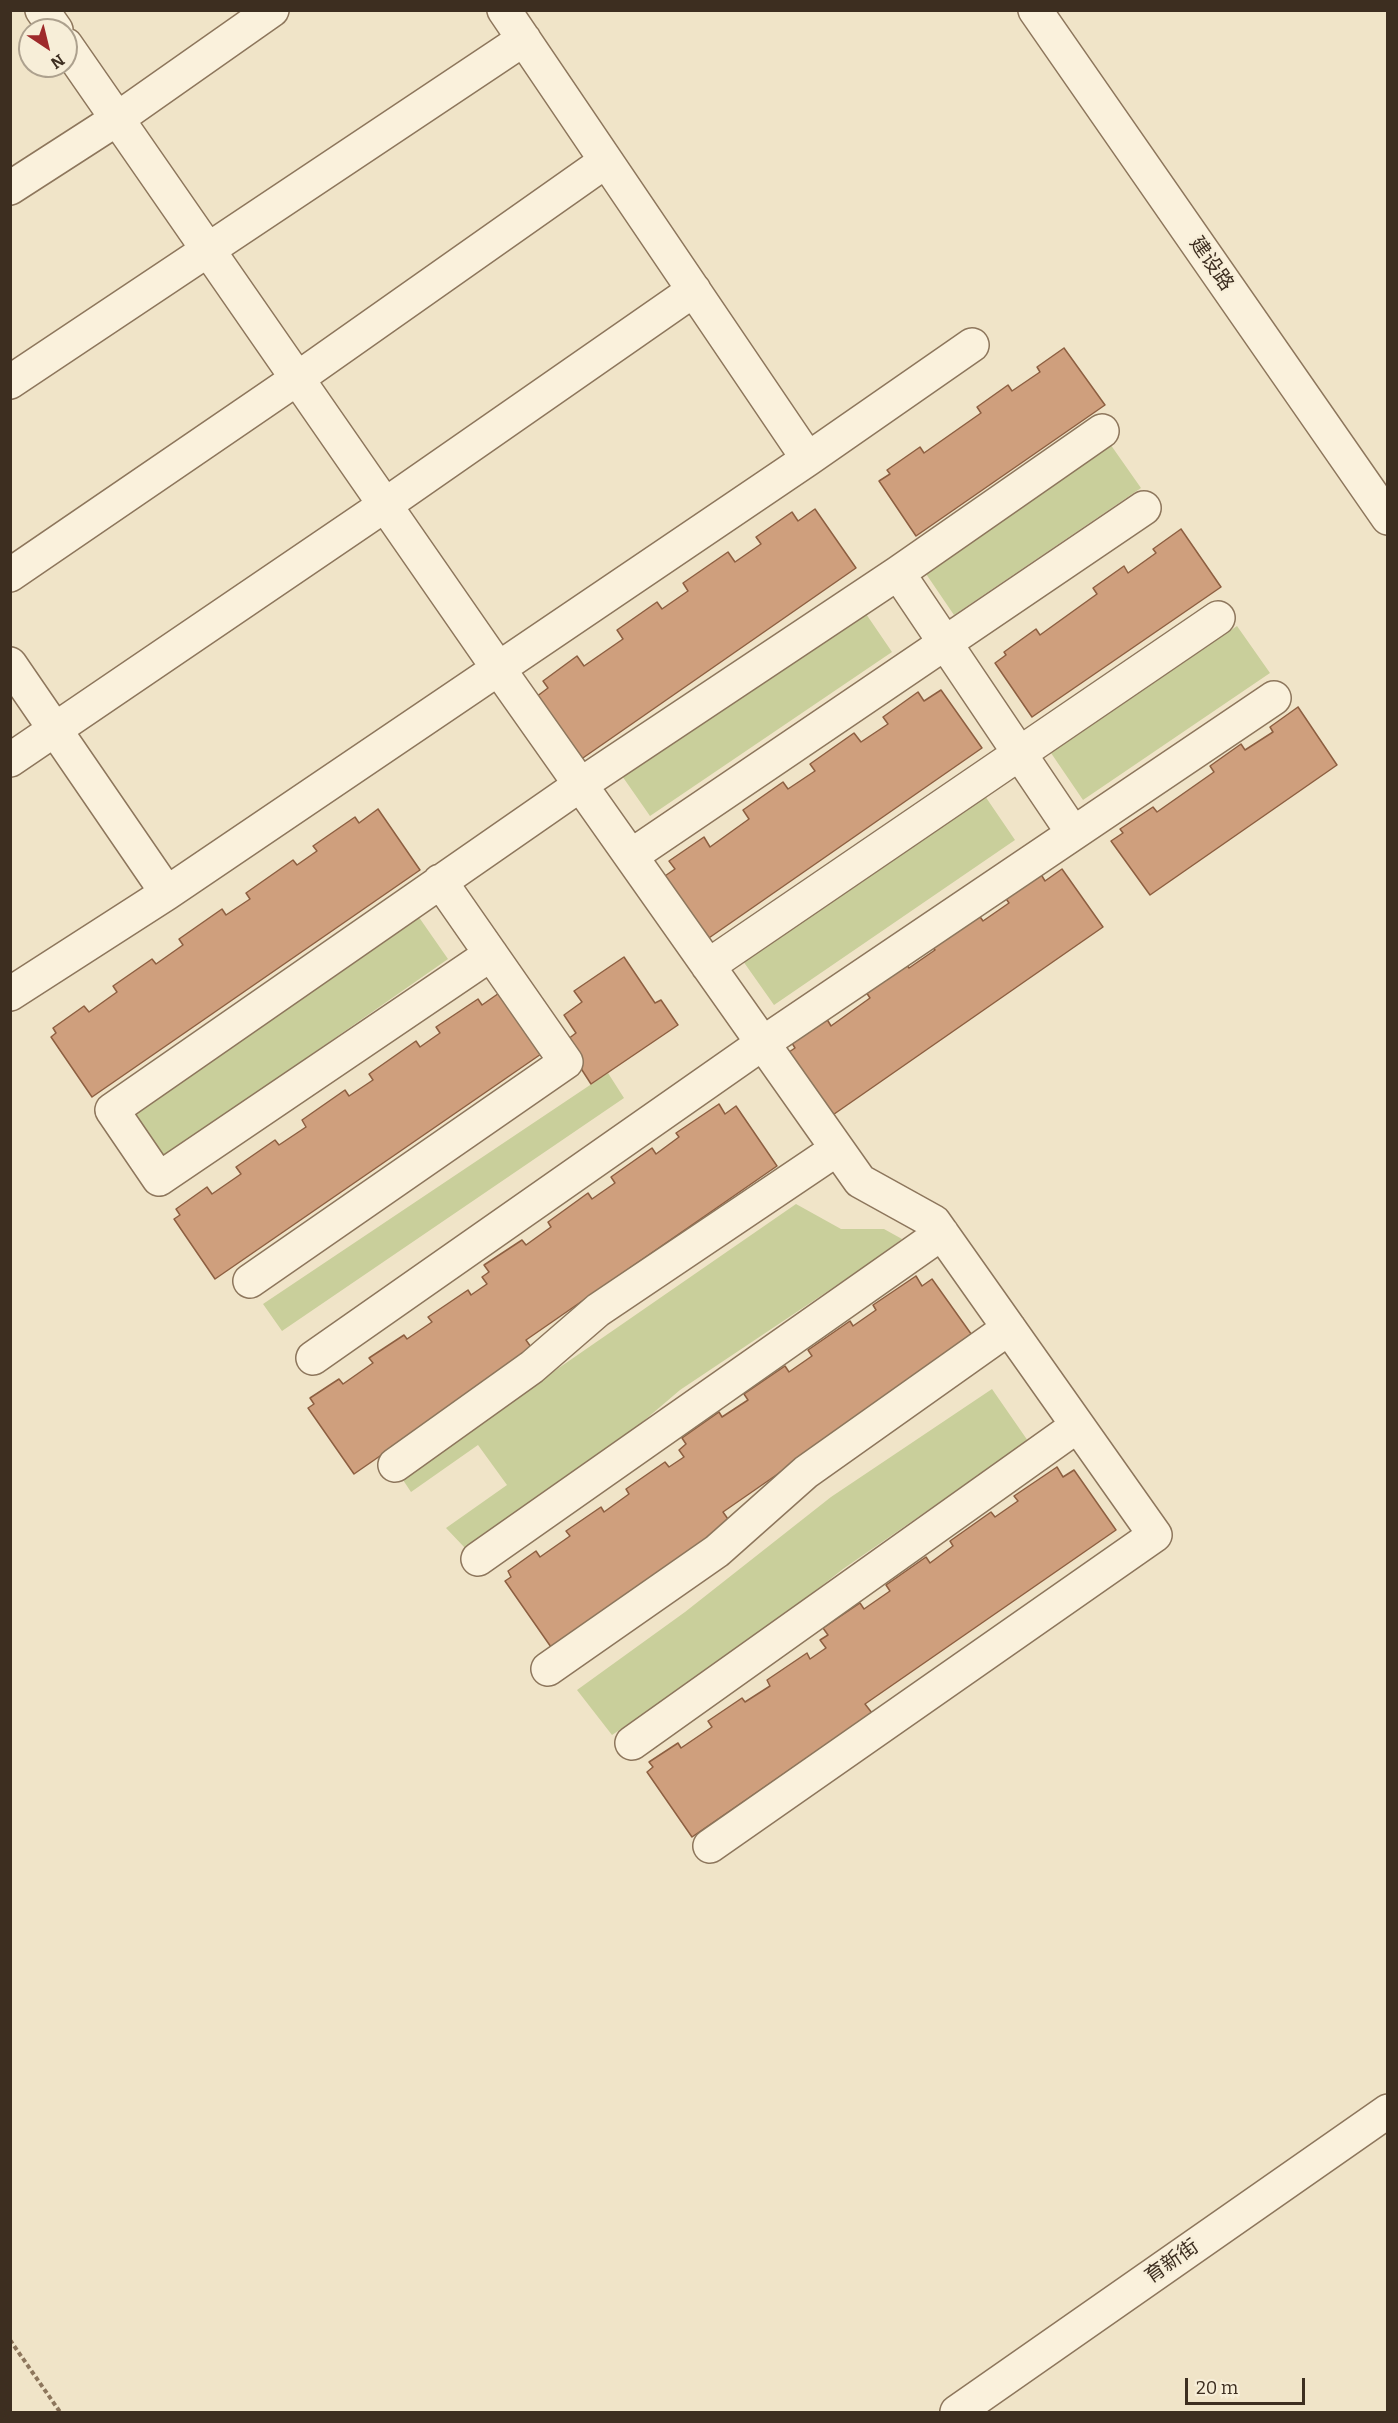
<!DOCTYPE html>
<html>
<head>
<meta charset="utf-8">
<style>
  body { margin:0 }
  #map { position:relative; width:1398px; height:2423px; overflow:hidden; background:#f0e4c8; font-family:Bitter,serif }
  canvas { display:block }
  .frame { position:absolute; inset:0; border:12px solid #3d2e20; pointer-events:none }
  .north { position:absolute; left:18px; top:18px; width:60px; height:60px; box-sizing:border-box; background:#f7eed8; border:2px solid #ada18e; border-radius:50%; rotate:145deg; font-size:16px; font-weight:700; line-height:24px; text-align:center; color:#3d2e20 }
  .north::after { content:''; display:block; margin:auto; width:21px; height:27px; background:#9e2a2b; clip-path:polygon(50% 0,100% 100%,50% 72%,0 100%) }
  .scale { position:absolute; left:1185px; top:2378px; width:120px; height:27px; box-sizing:border-box; border:3px solid #3d2e20; border-top:0; padding-left:8px; font-size:18px; line-height:21px; white-space:nowrap; color:#3d2e20; -webkit-text-stroke:4px #f7eed8; paint-order:stroke }
</style>
</head>
<body>
<div id="map">
<canvas width="1398" height="2423"></canvas>
<div class="frame"></div>
<div class="north">N</div>
<div class="scale">20 m</div>
</div>
<script>
const ctx = document.querySelector('canvas').getContext('2d');
ctx.lineJoin = 'round';
function paint(path, color) {
  ctx.fillStyle = color;
  ctx.fill(path, 'evenodd');
}
function shape(rows) {
  const path = new Path2D();
  for (const r of rows) {
    path.moveTo(r[0], r[1]);
    for (let i = 2; i < r.length; i += 2) path.lineTo(r[i], r[i + 1]);
  }
  return path;
}
function trace(path, color, width, dash) {
  ctx.strokeStyle = color;
  ctx.lineWidth = width;
  ctx.lineCap = dash ? 'butt' : 'round';
  ctx.setLineDash(dash || []);
  ctx.stroke(path);
}
function write(font, color, halo, rows, align = 'center') {
  ctx.font = font + ' Bitter,"Noto Sans SC",serif';
  ctx.lineWidth = 4.5;
  ctx.setLineDash([]);
  ctx.textBaseline = 'middle';
  ctx.strokeStyle = halo;
  ctx.fillStyle = color;
  for (const [text, x, y, turn = 0] of rows) {
    ctx.save();
    ctx.translate(x, y);
    ctx.rotate((+turn || 0) * Math.PI / 180);
    ctx.textAlign = isNaN(turn) ? turn : align;
    if (halo) ctx.strokeText(text, 0, 0);
    ctx.fillText(text, 0, 0);
    ctx.restore();
  }
}
paint(shape([
  [1108,441,1141,488,954,615,922,568],
  [862,608,892,652,650,816,620,773],
  [1237,626,1270,673,1083,800,1051,753],
  [985,796,1015,840,774,1005,743,961],
  [416,913,448,959,163,1158,131,1112],
  [608,1073,624,1098,282,1331,263,1304],
  [796,1204,841,1229,884,1229,902,1239,867,1265,680,1390,619,1442,465,1548,446,1528,507,1485,478,1445,411,1492,401,1477],
  [992,1389,1028,1441,843,1569,752,1641,612,1735,577,1690,685,1612,831,1497]
]), '#c9cf9b');
const building = shape([
  [1064,348,1105,405,916,536,879,481,890,474,887,470,920,447,924,453,981,413,977,407,1008,385,1012,391,1040,372,1037,367,1064,348],
  [815,509,856,568,580,760,536,697,548,688,543,681,577,656,584,666,623,639,617,630,657,602,662,609,688,591,683,583,728,552,735,562,761,544,756,537,792,512,798,521,815,509],
  [1181,529,1221,587,1032,717,995,663,1006,655,1004,652,1036,629,1040,635,1097,594,1093,588,1124,566,1128,573,1156,553,1153,549,1181,529],
  [941,690,982,748,706,940,662,878,675,869,669,861,704,837,710,847,749,819,743,810,783,782,788,789,815,771,810,764,854,733,861,742,888,724,883,717,918,692,924,701,941,690],
  [1298,707,1337,765,1150,895,1111,841,1123,833,1120,829,1153,807,1157,812,1214,772,1210,766,1241,744,1245,750,1273,732,1270,727,1298,707],
  [378,809,420,870,92,1097,51,1037,56,1033,53,1028,84,1006,89,1012,117,992,113,986,152,959,156,964,183,945,179,939,222,909,226,915,250,899,246,893,293,860,297,865,317,851,313,846,355,817,359,823,378,809],
  [1062,869,1103,927,827,1119,783,1056,795,1048,790,1040,825,1016,831,1026,870,998,864,989,904,961,909,968,935,950,930,943,976,911,983,921,1009,903,1004,896,1039,871,1045,881,1062,869],
  [624,957,655,1003,661,1000,678,1025,591,1084,564,1042,576,1033,564,1015,582,1002,574,991,624,957],
  [502,991,544,1052,215,1279,174,1219,180,1215,176,1209,207,1187,212,1194,241,1174,236,1167,275,1140,279,1145,306,1127,302,1120,345,1090,349,1096,373,1080,369,1074,416,1041,420,1047,440,1033,436,1027,478,999,482,1005,502,991],
  [719,1104,725,1114,736,1106,777,1166,526,1340,533,1350,354,1474,308,1408,314,1404,310,1398,339,1379,343,1384,373,1363,369,1358,404,1335,407,1339,432,1322,428,1317,468,1290,471,1295,487,1284,482,1277,489,1272,484,1265,522,1240,526,1245,551,1227,548,1222,588,1193,592,1199,615,1183,611,1177,652,1148,656,1154,679,1137,676,1133,719,1104],
  [916,1276,922,1286,932,1279,974,1338,723,1512,730,1522,551,1647,505,1581,511,1577,508,1571,536,1551,540,1557,570,1536,566,1531,601,1507,604,1512,629,1494,626,1489,665,1462,669,1467,684,1457,679,1450,686,1444,682,1438,719,1412,722,1417,748,1400,744,1394,785,1366,789,1372,812,1356,808,1350,850,1321,853,1326,876,1310,873,1305,916,1276],
  [1057,1467,1063,1477,1074,1470,1116,1530,865,1704,872,1713,692,1837,647,1772,653,1767,649,1762,678,1743,681,1748,712,1727,708,1721,742,1698,745,1702,770,1686,767,1680,807,1653,810,1659,826,1648,820,1640,828,1635,823,1628,860,1603,864,1609,890,1591,886,1585,926,1557,930,1563,953,1546,950,1541,991,1512,995,1517,1018,1501,1014,1496,1057,1467]
]);
paint(building, '#cf9f7d');
trace(building, '#8d5f41', 1.5);
const minor = shape([
  [42,10,56,30],
  [504,10,808,459],
  [1035,10,1388,518],
  [66,45,498,668,860,1181,934,1222,1155,1535,710,1846],
  [10,188,117,119,272,10],
  [10,382,524,39],
  [898,573,1073,833],
  [10,575,298,378,606,161],
  [10,664,167,893],
  [10,760,385,505,694,290],
  [631,856,1144,508],
  [491,954,159,1179,112,1110,580,785,898,573,1102,431],
  [708,966,1218,618],
  [10,994,167,893,808,459,972,345],
  [250,1281,566,1062,440,881],
  [313,1358,763,1043,1274,698],
  [395,1465,532,1367,598,1310,837,1149],
  [478,1559,942,1233],
  [548,1669,717,1551,806,1472,1009,1328],
  [632,1743,1077,1426],
  [957,2412,1388,2111]
]);
trace(minor, '#8d765c', 36);
trace(shape([
  [10,2340,60,2412]
]), '#8d765c', 4, [4.5, 3]);
trace(minor, '#faf1dc', 33);
write('20px', '#3d2e20', '#f7eed8', [
  ["建设路",1211,264,55],
  ["育新街",1172,2262,-35]
]);
</script>
</body>
</html>
